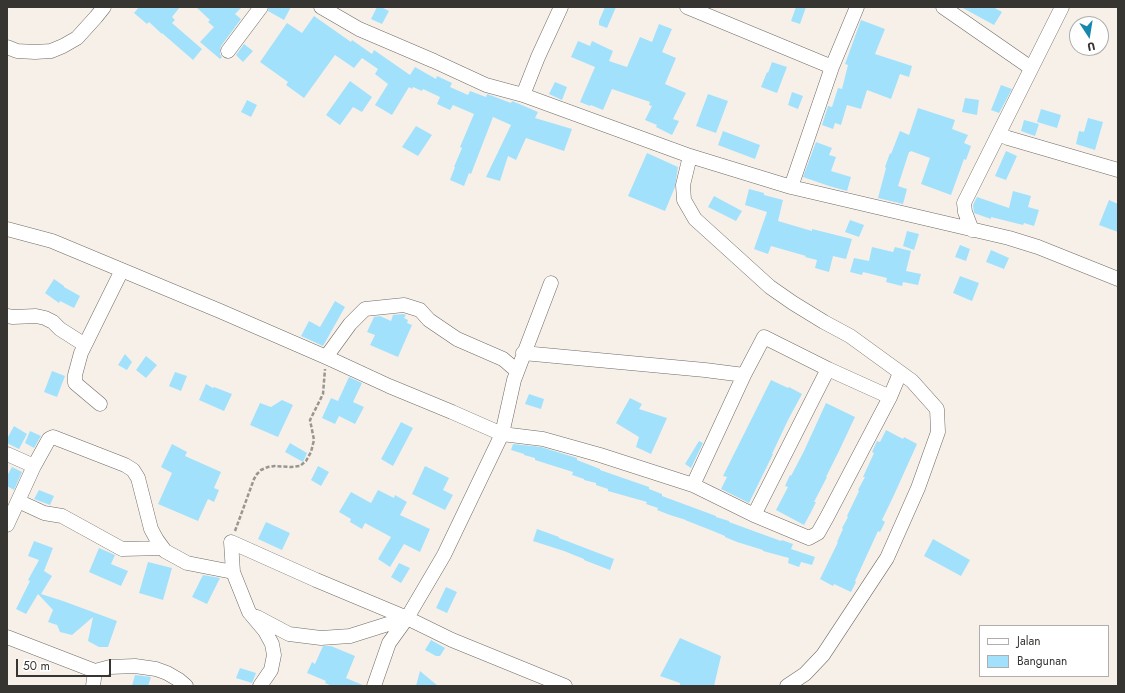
<!DOCTYPE html>
<html>
<head>
<meta charset="utf-8">
<style>
  body { margin:0 }
  #map { position:relative; width:1125px; height:693px; overflow:hidden; background:#f6f0e9; font-family:Jost,sans-serif }
  canvas { display:block }
  .frame { position:absolute; inset:0; border:8px solid #373532; pointer-events:none }
  .legend { position:absolute; left:979px; top:625px; width:130px; height:52px; box-sizing:border-box; background:#fff; border:1px solid #afaead; margin:0; padding:5px 7px; list-style:none; font-size:12px; color:#373532 }
  .legend li { display:flex; align-items:center; gap:8px; height:20px }
  .legend b { width:20px; border:1px solid #afaead }
  .north { position:absolute; left:1069px; top:16px; width:40px; height:40px; box-sizing:border-box; background:#fff; border:1px solid #afaead; border-radius:50%; rotate:168deg; font-size:11px; font-weight:700; line-height:16px; text-align:center; color:#373532 }
  .north::after { content:''; display:block; margin:auto; width:14px; height:18px; background:#1588ad; clip-path:polygon(50% 0,100% 100%,50% 72%,0 100%) }
  .scale { position:absolute; left:16px; top:659px; width:95px; height:18px; box-sizing:border-box; border:2px solid #373532; border-top:0; padding-left:5px; font-size:12px; line-height:14px; white-space:nowrap; color:#373532; -webkit-text-stroke:3px #fff; paint-order:stroke }
</style>
</head>
<body>
<div id="map">
<canvas width="1125" height="693"></canvas>
<div class="frame"></div>
<ul class="legend">
<li><b style="height:5px;background:#fff"></b>Jalan</li>
<li><b style="height:11px;background:#a2e1fc"></b>Bangunan</li>
</ul>
<div class="north">U</div>
<div class="scale">50 m</div>
</div>
<script>
const ctx = document.querySelector('canvas').getContext('2d');
ctx.lineJoin = 'round';
function paint(path, color) {
  ctx.fillStyle = color;
  ctx.fill(path, 'evenodd');
}
function shape(rows) {
  const path = new Path2D();
  for (const r of rows) {
    path.moveTo(r[0], r[1]);
    for (let i = 2; i < r.length; i += 2) path.lineTo(r[i], r[i + 1]);
  }
  return path;
}
function trace(path, color, width, dash) {
  ctx.strokeStyle = color;
  ctx.lineWidth = width;
  ctx.lineCap = dash ? 'butt' : 'round';
  ctx.setLineDash(dash || []);
  ctx.stroke(path);
}
paint(shape([
  [139,7,180,7,172,17,175,20,172,23,202,49,193,60,162,33,162,34,149,22,147,24,134,13],
  [196,7,242,7,235,14,241,19,221,46,220,50,220,54,222,57,220,59,200,42,214,27,208,22,210,20],
  [269,7,291,7,284,20,268,11],
  [377,7,381,7,389,11,382,24,371,19],
  [605,7,616,7,607,28,599,25,599,21],
  [796,7,806,7,800,24,791,21],
  [961,7,993,7,1002,12,994,25],
  [314,16,351,42,352,40,372,54,374,50,410,75,415,67,436,79,437,76,452,83,450,87,468,95,470,91,486,97,487,94,511,103,512,101,538,112,535,118,572,129,564,151,526,138,516,160,508,156,500,181,486,177,511,125,493,117,471,174,469,173,464,186,450,180,455,167,454,167,462,148,460,147,474,114,453,105,450,110,437,104,440,97,423,89,422,91,413,87,412,89,409,87,392,115,375,105,388,84,375,74,378,69,362,58,354,68,335,55,304,98,286,85,288,82,260,62,287,23,302,33],
  [861,20,885,29,875,54,912,66,909,77,900,74,891,99,867,90,861,109,847,105,841,125,835,123,833,129,822,125,828,106,832,107,838,88,842,89,848,65,845,64],
  [659,24,672,29,662,52,676,58,665,84,686,93,673,119,679,121,672,135,656,127,657,125,645,120,652,106,649,105,650,102,612,89,603,110,591,105,590,106,580,102,595,67,571,57,578,41,590,46,592,41,613,51,609,61,627,67,640,37,652,42],
  [244,44,253,51,243,62,236,55],
  [772,62,787,67,777,93,761,87,767,72,768,73],
  [350,81,372,97,362,112,353,107,340,125,326,115],
  [555,82,567,87,562,100,549,94],
  [1001,85,1012,89,999,113,991,110],
  [792,92,803,96,798,109,788,105],
  [708,94,728,101,716,133,696,126],
  [965,98,979,100,977,115,962,112],
  [247,100,257,105,251,117,241,112],
  [918,108,955,120,952,129,968,135,964,143,971,146,966,160,964,159,951,195,921,184,930,158,911,151,910,152,909,152,898,186,907,189,903,204,878,198,886,168,885,167,890,153,891,154,900,131,909,135],
  [1041,109,1061,115,1057,128,1037,122],
  [1088,118,1103,122,1095,150,1076,144,1079,131,1084,132],
  [1024,120,1039,124,1035,136,1021,131],
  [416,126,432,135,418,156,402,147],
  [723,131,760,145,755,159,718,145],
  [816,142,832,148,829,155,836,157,831,171,851,177,847,191,829,186,803,177],
  [1006,151,1017,156,1006,180,995,176],
  [647,153,678,167,675,187,665,211,628,196],
  [749,189,764,193,764,195,783,200,778,221,812,231,812,229,852,239,846,259,833,256,829,272,815,268,817,260,805,257,806,256,771,246,768,254,754,249,767,212,745,205],
  [1013,191,1031,196,1028,207,1039,210,1034,226,1024,223,1023,225,991,217,991,219,974,213,973,205,977,197,1009,208],
  [714,196,742,211,736,221,708,207],
  [1109,200,1118,204,1118,232,1099,225],
  [850,220,864,225,859,237,845,232],
  [907,231,919,234,914,250,903,246],
  [960,245,970,249,966,261,955,257],
  [872,247,893,252,895,247,911,251,906,271,921,274,918,285,903,282,902,286,886,282,887,278,863,272,862,275,850,272,854,258,869,261],
  [991,250,1009,258,1004,269,986,262],
  [960,276,979,283,972,301,953,293],
  [54,279,64,286,64,287,80,296,74,308,60,301,59,303,45,293],
  [335,301,345,307,323,346,301,336,309,321,320,327],
  [403,314,406,315,404,318,408,320,407,323,412,325,398,357,370,345,375,335,367,332,374,317,380,316,391,321,393,315],
  [125,354,132,362,127,370,118,365],
  [146,356,157,365,146,378,136,370],
  [52,371,65,376,57,397,44,392],
  [175,372,187,376,181,391,169,386],
  [349,377,362,383,353,402,364,407,355,424,339,416,335,424,322,418,331,398,338,401],
  [771,380,788,388,789,387,802,394,788,420,772,454,773,454,749,503,721,489,727,477,723,476],
  [206,384,213,388,214,387,232,394,224,411,199,400],
  [529,394,544,399,541,409,525,404],
  [630,398,642,404,639,409,667,418,651,454,636,447,639,437,616,423],
  [282,400,293,405,278,437,250,425,260,403,271,407],
  [826,403,855,417,839,451,826,477,827,477,814,502,816,502,810,514,804,525,776,510,788,487,785,486,790,475,791,476,804,451],
  [401,422,413,428,393,466,381,459],
  [14,426,27,434,19,449,7,443,7,439],
  [886,430,903,439,904,437,917,444,894,495,882,520,885,522,880,532,878,531,855,581,856,582,851,592,834,584,833,586,820,579,838,542,837,542,843,529,842,528,848,517,847,516,859,491,858,490,865,477,863,477,874,453,872,452,877,441,880,442],
  [30,431,41,436,34,448,25,443],
  [699,441,703,443,691,468,685,464],
  [290,443,307,453,303,462,285,452],
  [172,444,187,452,185,456,221,472,214,488,219,490,214,502,208,499,198,521,158,504,172,473,161,467],
  [513,444,541,447,577,458,577,460,600,469,600,470,649,487,649,489,662,494,662,496,716,516,716,517,729,521,729,522,781,541,782,540,793,544,791,549,815,557,812,565,801,562,799,567,788,563,789,558,763,551,763,550,737,542,725,537,725,536,713,531,685,520,686,520,670,515,657,510,658,508,646,504,647,502,608,491,608,489,596,485,596,483,584,480,584,479,572,475,573,472,535,460,535,458,524,455,524,454,511,450],
  [318,466,329,472,321,486,311,480],
  [425,466,449,478,443,490,453,495,445,510,412,494],
  [12,467,22,472,14,490,7,486,7,476],
  [39,490,54,496,50,505,34,499],
  [378,490,394,498,395,495,407,502,400,515,430,529,420,552,404,544,390,567,378,559,391,537,365,523,362,529,350,522,351,519,339,512,351,492,371,503],
  [266,522,290,533,282,550,258,539],
  [537,529,559,537,559,538,614,559,610,570,584,560,584,559,564,551,533,541],
  [933,539,970,560,961,576,924,556],
  [34,541,53,548,44,571,52,576,41,594,63,601,117,621,108,647,99,647,88,641,93,617,72,635,60,632,57,625,48,622,53,610,38,594,26,614,16,609,30,581,28,580,39,560,28,556],
  [99,548,115,555,111,564,128,571,121,586,89,572],
  [148,562,172,568,163,600,139,593],
  [399,563,410,568,401,583,391,577],
  [203,575,220,578,207,604,192,597],
  [446,587,457,592,447,613,436,608],
  [680,638,721,656,714,686,680,686,680,683,660,676],
  [431,640,445,648,440,656,436,656,425,650],
  [323,646,331,646,355,656,346,678,365,686,332,686,325,683,326,681,307,673,312,662,315,664],
  [240,668,256,673,252,683,236,678],
  [420,671,438,686,416,686],
  [135,675,151,677,148,686,132,686]
]), '#a2e1fc');
const minor = shape([
  [321,7,359,29,434,61,486,85,523,95,690,156,791,187,1009,238,1038,247,1118,279],
  [687,7,832,67],
  [943,7,1031,68],
  [7,47,17,51,35,52,51,51,63,46,77,38,96,17,104,7],
  [228,51,261,7],
  [523,95,538,57,561,7],
  [999,134,1008,138,1118,170],
  [690,156,683,185,684,200,695,219,770,287,793,303,824,322,850,336,912,381,937,409,938,432,918,488,887,558,823,655,805,674,787,686],
  [791,187,832,67,857,7],
  [7,229,52,241,220,311,326,357,389,386,452,412,502,434,543,439,600,455,693,485,754,515,809,538,818,533,827,517,890,397,900,373],
  [972,230,965,212,964,203,1062,7],
  [7,316,13,317,36,316,45,318,53,322,60,329,85,345],
  [523,353,705,370,744,375],
  [326,357,350,324,365,309,404,305,420,310,429,320,457,339,503,359,517,371],
  [100,404,75,383,75,375,81,353,122,270],
  [7,454,34,466],
  [693,485,744,375,764,337,828,369,890,397],
  [18,501,44,513,62,516,122,549,163,548],
  [754,515,828,369],
  [7,525,34,466,49,439,53,437,125,465,133,470,138,478,151,529,157,540,165,551,187,563,233,572],
  [257,617,289,634,321,638,350,636,407,618],
  [7,637,95,671,110,667,135,666,156,669,167,673,179,680,186,686],
  [93,686,95,671],
  [260,686,271,670,274,655,272,644,265,631,249,612,233,572,231,542,316,580,407,618,452,640,565,686],
  [374,686,389,643,407,618,444,555,502,434,514,380,551,283]
]);
trace(minor, '#706a64', 15);
trace(shape([
  [235,531,254,479,257,474,261,470,268,467,275,466,291,467,300,466,306,461,311,452,314,440,310,420,323,394,325,369]
]), '#999590', 2.5, [4, 2]);
trace(minor, '#fff', 14);
</script>
</body>
</html>
